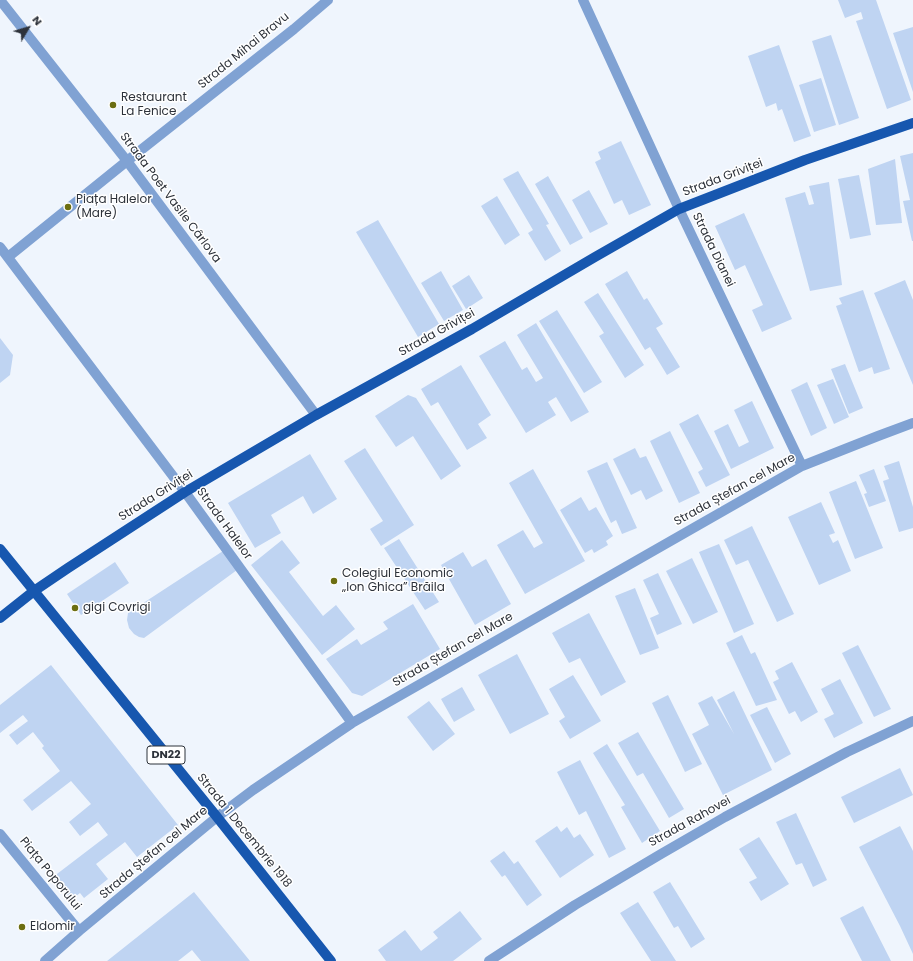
<!DOCTYPE html>
<html>
<head>
<meta charset="utf-8">
<style>
  body { margin:0 }
  #map { position:relative; width:913px; height:961px; overflow:hidden; background:#eff5fd; font-family:Poppins,sans-serif }
  canvas { display:block }
  .north { position:absolute; left:8px; top:8px; width:40px; height:40px; -webkit-text-stroke:3px #fff; paint-order:stroke; rotate:52deg; font-size:11px; font-weight:700; line-height:16px; text-align:center; color:#2d323a }
  .north::after { content:''; display:block; margin:auto; width:14px; height:18px; background:#2d323a; clip-path:polygon(50% 0,100% 100%,50% 72%,0 100%) }
</style>
</head>
<body>
<div id="map">
<canvas width="913" height="961"></canvas>
<div class="north">N</div>
</div>
<script>
const ctx = document.querySelector('canvas').getContext('2d');
ctx.lineJoin = 'round';
function paint(path, color) {
  ctx.fillStyle = color;
  ctx.fill(path, 'evenodd');
}
function shape(rows) {
  const path = new Path2D();
  for (const r of rows) {
    path.moveTo(r[0], r[1]);
    for (let i = 2; i < r.length; i += 2) path.lineTo(r[i], r[i + 1]);
  }
  return path;
}
function trace(path, color, width, dash) {
  ctx.strokeStyle = color;
  ctx.lineWidth = width;
  ctx.lineCap = dash ? 'butt' : 'round';
  ctx.setLineDash(dash || []);
  ctx.stroke(path);
}
function write(font, color, halo, rows, align = 'center') {
  ctx.font = font + ' Poppins,sans-serif';
  ctx.lineWidth = 3;
  ctx.setLineDash([]);
  ctx.textBaseline = 'middle';
  ctx.strokeStyle = halo;
  ctx.fillStyle = color;
  for (const [text, x, y, turn = 0] of rows) {
    ctx.save();
    ctx.translate(x, y);
    ctx.rotate((+turn || 0) * Math.PI / 180);
    ctx.textAlign = isNaN(turn) ? turn : align;
    if (halo) ctx.strokeText(text, 0, 0);
    ctx.fillText(text, 0, 0);
    ctx.restore();
  }
}
paint(shape([
  [838,0,876,0,911,100,887,109,856,21,863,19,861,12,845,18],
  [913,27,913,92,893,33],
  [831,35,859,118,839,125,812,41],
  [779,45,811,136,794,142,782,109,778,111,776,103,766,107,748,56],
  [821,78,836,125,814,132,799,85],
  [621,141,651,205,629,215,622,200,614,204,595,162,601,159,598,152],
  [913,153,913,241,912,241,903,201,910,200,900,156],
  [895,159,902,223,876,225,868,169],
  [518,171,549,224,546,225,561,251,545,261,528,233,533,230,503,179],
  [859,175,871,235,850,239,838,179],
  [548,176,583,238,570,245,535,184],
  [829,182,842,285,810,291,785,198,805,192,809,205,814,204,809,186],
  [589,190,608,224,590,233,572,200],
  [497,196,520,235,505,245,481,206],
  [744,213,792,319,762,332,752,310,763,305,745,265,735,270,715,226],
  [378,220,439,324,418,337,356,232],
  [441,271,463,310,444,321,421,283],
  [627,271,644,300,647,298,663,324,656,328,680,367,667,375,650,347,645,350,605,284],
  [469,275,483,298,466,309,452,286],
  [905,280,913,300,913,385,874,293],
  [863,290,890,369,874,374,872,367,859,372,836,306,842,304,839,298],
  [598,293,644,365,625,378,599,336,604,333,584,302],
  [557,310,602,382,584,393,539,321],
  [536,323,589,412,571,422,556,397,548,402,556,415,526,433,479,356,505,341,522,370,527,367,536,382,543,378,517,335],
  [0,338,13,355,10,375,0,383],
  [845,364,863,408,849,414,831,369],
  [461,365,491,415,478,424,487,438,467,450,438,402,431,406,421,389],
  [833,379,849,417,834,424,817,385],
  [807,382,827,428,811,436,791,390],
  [408,395,416,398,461,466,441,480,413,436,396,447,375,416],
  [752,401,774,448,731,469,714,431,728,424,739,447,749,442,734,410],
  [698,414,730,475,706,487,698,472,703,469,679,424],
  [670,431,700,493,679,503,650,441],
  [365,448,414,525,381,546,370,529,383,521,344,461],
  [635,448,640,458,646,456,663,491,646,500,641,490,631,495,613,459],
  [310,454,337,499,313,514,303,496,271,515,281,533,255,548,228,503],
  [899,461,913,507,913,528,899,532,883,481,889,479,884,466],
  [607,462,637,528,622,534,616,520,611,523,587,471],
  [533,469,585,561,525,594,497,545,523,530,534,548,543,543,509,483],
  [874,469,886,501,869,507,864,494,867,493,859,475],
  [856,481,883,548,855,559,829,492],
  [581,497,589,511,596,507,613,536,606,541,608,545,594,553,592,549,585,553,560,510],
  [821,502,835,533,829,535,833,543,838,540,851,571,819,585,788,517],
  [752,526,794,614,777,622,748,560,736,565,724,540],
  [399,539,439,602,425,610,384,548],
  [282,540,300,563,289,572,323,616,336,605,355,629,322,655,251,565],
  [719,544,754,624,734,633,699,552],
  [223,551,237,570,144,638,139,637,134,634,129,628,127,620,128,613],
  [463,552,472,567,486,559,511,604,475,625,441,565],
  [692,558,718,612,693,624,666,571],
  [115,562,129,583,81,615,67,594],
  [658,573,682,624,657,635,650,618,659,614,643,580],
  [635,588,659,648,640,655,615,596],
  [413,604,440,649,362,696,352,693,326,659,357,639,361,645,388,629,383,622],
  [589,613,626,682,601,696,580,658,569,663,552,633],
  [742,635,751,654,755,652,777,700,756,706,726,643],
  [858,645,891,709,874,717,842,653],
  [517,654,549,714,510,734,478,675],
  [792,662,818,712,801,722,795,711,789,714,773,682,779,679,775,671],
  [51,665,178,825,137,857,125,842,96,864,108,879,84,898,80,893,71,900,53,877,108,835,98,822,80,836,69,822,91,804,71,781,32,811,23,800,60,771,42,748,44,746,33,732,17,745,9,735,28,721,23,715,0,733,0,705],
  [573,675,601,721,570,739,559,721,565,717,549,689],
  [840,679,863,723,834,738,824,719,834,714,821,689],
  [462,687,475,710,454,722,441,699],
  [734,691,772,770,723,795,692,734,709,725,698,703,712,696,734,734,717,700],
  [668,695,702,764,685,772,652,703],
  [429,701,455,734,433,751,407,717],
  [767,707,791,754,775,763,750,715],
  [638,732,684,809,669,818,643,773,637,776,618,743],
  [607,744,660,831,642,843,621,807,625,805,593,753],
  [580,760,626,849,609,858,586,811,579,815,557,772],
  [900,768,913,795,854,823,841,797],
  [796,813,827,880,813,887,802,863,796,865,776,822],
  [557,826,561,832,567,827,574,838,580,834,594,855,560,878,535,841],
  [900,826,913,851,913,954,900,926,859,847],
  [759,837,789,884,761,901,749,882,757,878,739,849],
  [504,851,514,864,518,861,542,895,527,906,505,875,502,877,490,861],
  [670,882,705,939,691,948,678,926,674,928,653,892],
  [194,892,250,961,201,961,192,950,178,961,107,961],
  [638,902,676,961,651,961,620,913],
  [863,906,891,961,862,961,840,918],
  [460,911,482,939,453,961,386,961,378,950,405,930,421,951,438,938,433,932]
]), '#bfd4f2');
trace(shape([
  [0,0,127,161,316,415],
  [583,0,679,209,802,466],
  [0,247,185,492,352,723],
  [8,257,127,161,294,29,328,0],
  [0,834,79,931],
  [45,961,79,931,217,817,253,790,352,723,802,466,878,436,913,423],
  [489,961,575,905,661,854,725,817,847,752,913,721]
]), '#80a2d3', 10);
trace(shape([
  [0,549,217,817,331,961],
  [0,618,34,591,68,568,185,492,316,415,472,329,595,257,679,209,805,160,913,123]
]), '#1757af', 10);
for (const [x, y, r, color] of [
  [113,105,4,"#6c6e11"],
  [68,207,4,"#6c6e11"],
  [334,581,4,"#6c6e11"],
  [75,608,4,"#6c6e11"],
  [22,927,4,"#6c6e11"]
]) {
  const dot = new Path2D();
  dot.arc(x, y, r, 0, 2 * Math.PI);
  ctx.fillStyle = color;
  ctx.fill(dot);
  trace(dot, '#fff', 1.5);
}
for (const [x, y, w] of [
  [166,755,38]
]) {
  const box = new Path2D();
  box.roundRect(x - w / 2, y - 9, w, 18, 3);
  ctx.fillStyle = '#fff';
  ctx.fill(box);
  trace(box, '#2d323a', 1);
}
write('bold 11px', '#2d323a', null, [
  ["DN22",166,755]
]);
write('12px', '#2d323a', '#fff', [
  ["Strada Mihai Bravu",244,51,-39],
  ["Strada Griviței",723,178,-21],
  ["Strada Poet Vasile Cârlova",170,198,53],
  ["Strada Dianei",713,250,64],
  ["Strada Griviței",437,333,-29],
  ["Strada Ștefan cel Mare",735,490,-29],
  ["Strada Griviței",156,496,-32],
  ["Strada Halelor",224,524,54],
  ["Strada Ștefan cel Mare",453,650,-30],
  ["Strada Rahovei",690,822,-29],
  ["Strada 1 Decembrie 1918",244,831,51],
  ["Strada Ștefan cel Mare",154,853,-40],
  ["Piața Poporului",50,874,51]
]);
write('12px', '#2d323a', '#fff', [
  ["Restaurant",121,98],
  ["La Fenice",121,112],
  ["Piața Halelor",76,200],
  ["(Mare)",76,214],
  ["Colegiul Economic",342,574],
  ["„Ion Ghica” Brăila",342,588],
  ["gigi Covrigi",83,608],
  ["Eldomir",30,927]
], 'left');
</script>
</body>
</html>
